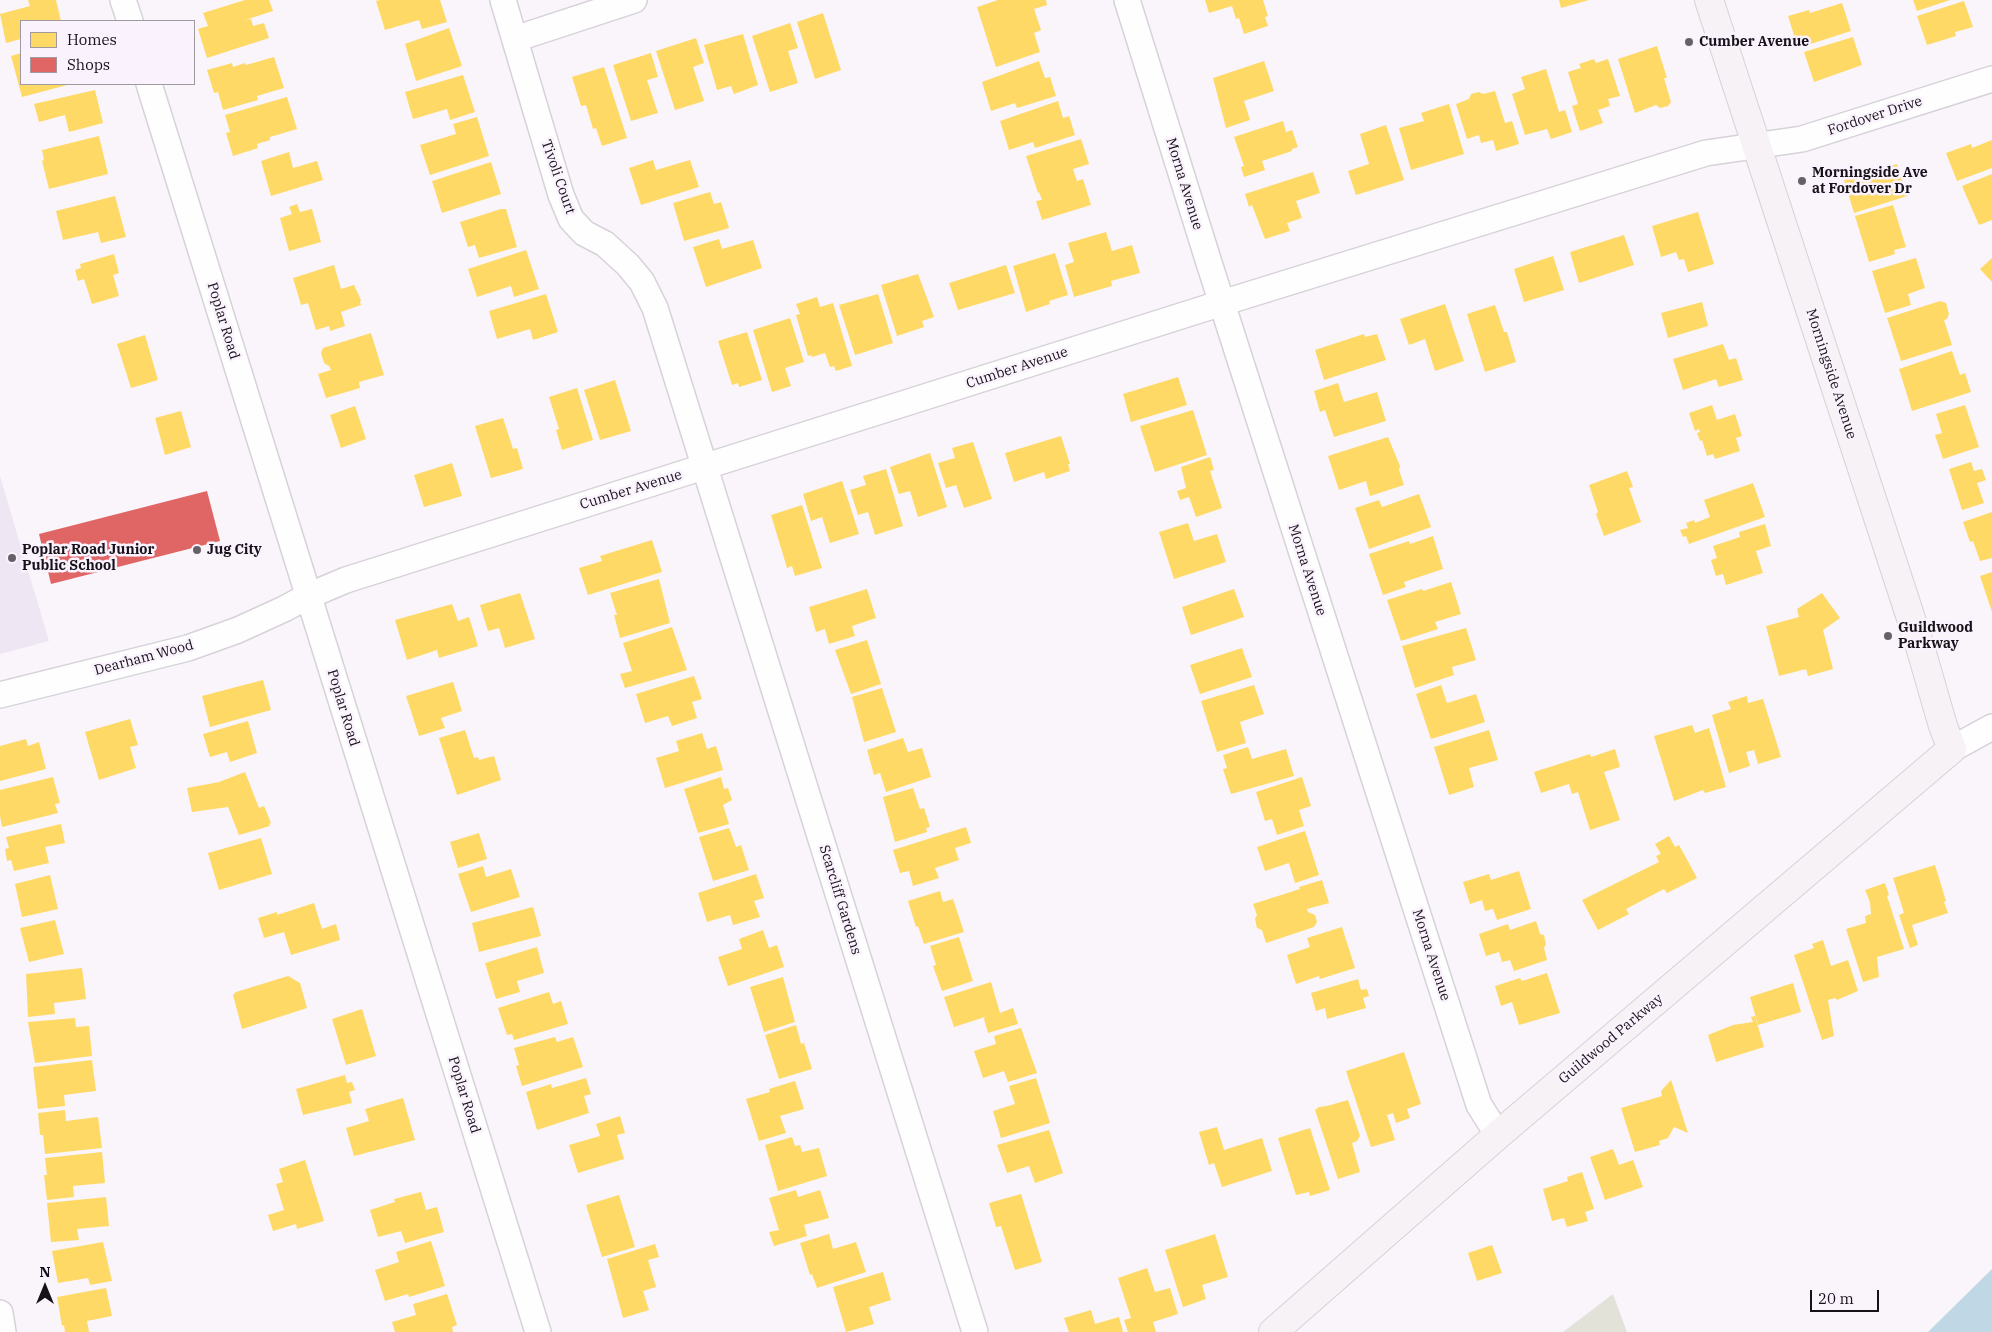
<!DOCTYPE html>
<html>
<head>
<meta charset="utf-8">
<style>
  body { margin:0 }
  #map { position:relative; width:1992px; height:1332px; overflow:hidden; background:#f9f5fb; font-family:"IBM Plex Serif",serif }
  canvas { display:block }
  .legend { position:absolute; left:20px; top:20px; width:175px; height:65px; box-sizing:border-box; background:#faf3fd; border:1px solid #9f99a2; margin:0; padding:6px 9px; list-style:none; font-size:15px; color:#171119 }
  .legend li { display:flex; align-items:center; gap:10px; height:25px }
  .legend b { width:25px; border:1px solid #9f99a2 }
  .north { position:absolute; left:20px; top:1262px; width:50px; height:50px; -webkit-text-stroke:4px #faf3fd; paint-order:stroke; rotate:0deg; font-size:14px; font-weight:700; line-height:20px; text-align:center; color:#171119 }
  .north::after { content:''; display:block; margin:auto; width:18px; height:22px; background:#171119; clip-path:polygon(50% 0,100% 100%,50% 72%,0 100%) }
  .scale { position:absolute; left:1810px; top:1290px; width:69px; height:22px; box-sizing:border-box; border:2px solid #171119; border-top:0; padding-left:6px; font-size:15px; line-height:18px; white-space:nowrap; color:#171119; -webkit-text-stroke:4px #faf3fd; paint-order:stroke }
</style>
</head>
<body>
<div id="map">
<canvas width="1992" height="1332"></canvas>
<ul class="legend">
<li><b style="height:14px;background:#ffd966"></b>Homes</li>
<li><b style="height:14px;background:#e06666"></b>Shops</li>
</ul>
<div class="north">N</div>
<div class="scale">20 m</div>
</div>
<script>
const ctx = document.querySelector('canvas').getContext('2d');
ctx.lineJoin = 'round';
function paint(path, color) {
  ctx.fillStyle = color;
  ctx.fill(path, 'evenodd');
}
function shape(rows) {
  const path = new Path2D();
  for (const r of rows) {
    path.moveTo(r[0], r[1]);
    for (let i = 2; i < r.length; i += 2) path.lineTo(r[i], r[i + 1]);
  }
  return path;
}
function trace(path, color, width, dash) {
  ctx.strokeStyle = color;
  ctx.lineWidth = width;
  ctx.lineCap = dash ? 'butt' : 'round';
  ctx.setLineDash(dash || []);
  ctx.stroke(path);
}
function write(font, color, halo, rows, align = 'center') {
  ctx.font = font + ' "IBM Plex Serif",serif';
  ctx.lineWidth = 5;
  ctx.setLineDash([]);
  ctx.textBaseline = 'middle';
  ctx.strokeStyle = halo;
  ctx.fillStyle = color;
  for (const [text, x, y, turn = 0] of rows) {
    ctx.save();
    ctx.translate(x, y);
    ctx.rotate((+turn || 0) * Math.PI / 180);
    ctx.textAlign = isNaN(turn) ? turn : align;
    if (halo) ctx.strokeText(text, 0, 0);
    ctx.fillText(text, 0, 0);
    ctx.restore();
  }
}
paint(shape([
  [0,476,49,641,0,654]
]), '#efe6f3');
paint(shape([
  [1613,1294,1627,1332,1563,1332]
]), '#e2e2d9');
paint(shape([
  [1992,1269,1992,1332,1928,1332]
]), '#c0d8e5');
paint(shape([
  [28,0,56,0,61,21,21,21,21,39,6,43,0,14,30,6],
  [245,0,269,0,273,11,245,20,251,19,253,26,264,23,269,38,207,58,198,29,208,26,203,13],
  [380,0,440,0,447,22,422,29,419,20,385,30,376,1],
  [998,0,1046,0,1047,5,1034,9,1041,30,1034,33,1040,52,996,67,977,7],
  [1205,0,1263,0,1268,16,1265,17,1268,26,1244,34,1239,18,1236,19,1232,6,1209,13],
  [1559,0,1589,0,1561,8],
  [1913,0,1950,0,1917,11],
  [1964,1,1973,27,1955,32,1956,36,1927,45,1917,16],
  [1842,3,1851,31,1798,48,1788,16,1809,10,1810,13],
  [823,13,841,70,815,79,797,22],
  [790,23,798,48,788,51,798,83,770,92,752,36],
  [449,28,462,66,416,81,405,44],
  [743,34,758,85,734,94,731,86,717,90,704,45],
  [1853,37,1862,65,1814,82,1804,52],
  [696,38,704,63,693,67,704,101,675,110,656,51],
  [1657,46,1667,78,1664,78,1671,102,1668,106,1660,108,1656,105,1635,113,1618,59],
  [21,53,21,84,71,84,22,97,11,56],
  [651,53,658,77,647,80,658,113,631,121,613,65],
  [274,57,284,88,257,96,258,100,223,110,218,92,214,93,207,70,232,63,233,67,245,63,246,65],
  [1594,59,1596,63,1608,59,1620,96,1608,99,1610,106,1598,110,1603,123,1580,131,1572,106,1578,104,1568,72,1581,68,1579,64],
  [1039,61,1045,78,1050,77,1056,96,1017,108,1015,103,991,111,982,82],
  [1264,61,1274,91,1244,101,1250,120,1226,128,1213,78],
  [604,67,627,138,602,146,596,128,593,129,586,105,581,106,572,77],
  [1546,69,1559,112,1565,110,1572,132,1551,139,1547,129,1525,135,1512,94,1525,89,1521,77],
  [463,75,475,112,450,120,447,109,413,119,405,92],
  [95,90,103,123,69,132,65,115,39,122,34,104],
  [1495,91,1505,123,1512,121,1519,144,1496,151,1493,140,1481,143,1479,135,1467,139,1456,104,1469,99,1471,94,1479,92,1483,94],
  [287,97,297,129,270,137,270,140,257,144,258,148,233,156,226,133,230,132,225,115],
  [1058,101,1063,118,1069,116,1075,135,1035,148,1033,142,1009,150,1000,121],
  [1449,104,1464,154,1411,170,1399,128,1424,121,1421,113],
  [477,117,489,156,430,175,420,145,456,134,453,124],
  [1283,121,1286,132,1292,130,1298,147,1292,149,1292,151,1262,161,1265,170,1244,177,1241,167,1244,166,1234,137],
  [1386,125,1404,180,1356,195,1348,171,1369,164,1360,134],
  [99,136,108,174,49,189,42,161,44,160,42,150],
  [1081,139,1089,164,1073,169,1077,181,1083,179,1091,205,1042,220,1036,201,1042,200,1039,192,1038,193,1026,156],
  [1992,140,1992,168,1957,181,1946,153,1971,144,1972,148],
  [289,152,293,168,317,161,323,180,271,196,261,161],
  [653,160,656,170,690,160,699,187,641,205,629,168],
  [491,162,501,194,442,213,432,181],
  [1897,164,1907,196,1854,213,1844,180],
  [1313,172,1320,193,1296,201,1302,218,1287,223,1290,231,1265,239,1252,205,1249,207,1245,194],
  [1992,174,1992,220,1979,225,1962,186],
  [710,192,714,204,721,202,729,228,684,241,673,203],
  [115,196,126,237,101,243,98,232,63,240,56,211],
  [297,204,300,212,312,209,321,242,289,251,280,218,292,214,289,207],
  [1893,205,1906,247,1894,250,1895,254,1869,262,1855,216],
  [501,209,506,209,517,247,479,258,475,245,468,247,460,222],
  [1698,212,1714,264,1688,272,1684,259,1679,260,1676,252,1661,257,1652,226],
  [1106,232,1112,251,1132,245,1140,273,1111,281,1112,286,1074,297,1065,265,1074,262,1068,243],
  [1624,235,1634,265,1579,283,1570,252],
  [719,239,722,249,753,240,762,268,706,287,693,247],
  [526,250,539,289,514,297,511,286,477,297,468,269],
  [1055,253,1068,295,1049,301,1050,304,1026,312,1013,266],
  [114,254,119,273,113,275,119,296,92,304,84,279,78,281,75,270,81,268,80,264],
  [1553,256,1564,290,1524,302,1514,269],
  [1916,258,1925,288,1908,294,1911,305,1885,313,1872,271],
  [1992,258,1992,282,1980,269],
  [334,265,341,289,354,285,361,300,360,302,361,305,341,312,345,326,330,331,329,326,316,330,308,303,301,305,293,278],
  [1006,265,1015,293,958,310,949,283],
  [918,274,934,317,922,321,924,327,897,336,881,285],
  [546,294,558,332,533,340,530,329,497,339,489,311],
  [878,294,893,343,855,355,839,305],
  [817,297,820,307,833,303,852,366,836,371,834,366,830,367,825,353,812,357,811,355,808,356,796,315,800,314,796,304],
  [1940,301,1946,303,1949,314,1947,319,1944,320,1952,345,1901,361,1887,318],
  [1702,302,1708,326,1668,338,1661,313],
  [1445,304,1464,361,1435,371,1425,339,1409,345,1400,319],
  [1495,305,1504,332,1507,332,1516,362,1485,372,1467,314],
  [790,318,804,362,785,368,791,386,772,392,753,330],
  [747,332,762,380,739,387,738,383,732,385,718,341],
  [371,333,384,375,359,382,360,388,326,398,318,374,331,370,329,366,324,363,321,353,323,348],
  [1364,334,1365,337,1377,334,1386,360,1324,380,1315,350],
  [145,335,158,380,131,388,117,344],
  [1723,344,1729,360,1736,358,1743,380,1719,387,1716,379,1683,390,1673,359],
  [1952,351,1960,375,1965,373,1971,392,1912,411,1899,369],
  [1178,377,1187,405,1131,422,1123,394],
  [615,380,631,431,600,440,584,390],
  [1338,383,1344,402,1377,392,1386,421,1334,437,1325,410,1320,412,1314,391],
  [577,388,593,440,562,450,556,430,559,429,549,397],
  [1712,405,1717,420,1735,414,1742,436,1736,438,1740,451,1715,459,1713,454,1707,456,1702,440,1700,441,1697,433,1700,432,1699,429,1695,431,1689,413],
  [1965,405,1979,447,1943,459,1935,435,1942,433,1936,414],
  [355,406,366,439,341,448,330,415],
  [1193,410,1207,455,1155,472,1140,426],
  [181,411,191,447,165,455,155,418],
  [503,418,513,449,517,448,523,469,491,478,475,426],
  [1061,436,1070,464,1068,464,1070,471,1046,479,1044,472,1014,482,1005,453],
  [1388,437,1400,466,1399,470,1404,485,1370,496,1366,481,1339,490,1328,456],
  [973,442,992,499,964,508,956,485,946,488,938,463,955,458,952,448],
  [930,453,947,507,918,517,910,491,899,494,890,467],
  [1210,457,1214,470,1210,471,1222,508,1196,517,1189,497,1180,500,1177,491,1186,488,1181,467],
  [1971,462,1974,471,1982,469,1986,480,1977,483,1984,503,1962,510,1949,469],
  [452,463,462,496,424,507,414,475],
  [886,469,903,526,875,535,868,512,858,515,850,490,866,485,863,476],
  [1627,471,1633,487,1629,488,1641,522,1604,536,1596,514,1598,512,1589,485],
  [842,481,859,534,830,543,822,517,811,521,803,494],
  [1753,483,1765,517,1689,544,1686,536,1683,537,1680,530,1688,528,1686,523,1694,520,1695,523,1710,517,1704,500],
  [1419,494,1431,527,1369,549,1355,508,1379,500,1382,507],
  [802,505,822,568,795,576,792,566,787,568,771,515],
  [1992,512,1992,558,1980,561,1973,541,1970,542,1963,522],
  [1188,523,1194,541,1217,534,1226,562,1174,579,1159,532],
  [1765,524,1771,546,1756,551,1763,573,1726,585,1723,574,1716,576,1711,560,1717,558,1713,546,1740,537,1739,532],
  [1433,536,1443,569,1404,582,1406,587,1383,595,1369,554,1409,541,1410,544],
  [652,540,662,572,588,595,579,568,602,561,600,556],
  [1992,572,1992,612,1980,576],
  [659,579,670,623,620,638,614,615,617,615,610,593],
  [1451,582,1461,614,1435,622,1438,629,1401,641,1387,600,1422,589,1423,591],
  [867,589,876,618,852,626,855,636,829,644,825,629,816,632,809,607],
  [1234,589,1244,617,1191,635,1182,607],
  [520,593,535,639,505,648,499,628,488,631,480,605],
  [1822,593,1840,618,1823,630,1833,669,1808,676,1806,669,1779,676,1766,626,1799,617,1797,609],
  [452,604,458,621,469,617,478,646,439,658,437,650,407,660,395,620],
  [672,627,687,670,625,688,620,674,632,671,623,643],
  [1466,628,1476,660,1452,667,1454,675,1415,688,1402,646],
  [867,640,881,684,851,694,835,650],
  [1242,648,1252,677,1200,694,1190,665],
  [694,676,702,699,692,702,697,718,672,726,668,716,645,723,636,694],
  [263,680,271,710,210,727,202,696],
  [453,682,462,711,441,718,445,728,419,736,406,696],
  [1254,685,1264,714,1240,722,1246,743,1217,752,1201,701],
  [1441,685,1447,703,1476,694,1485,722,1431,739,1416,694],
  [882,688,896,732,864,742,852,697],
  [1747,696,1748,703,1763,699,1781,757,1758,764,1754,750,1746,752,1750,766,1729,773,1712,715,1731,709,1728,702],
  [130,719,138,745,130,747,136,768,99,780,85,732],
  [248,721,257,753,230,762,227,752,210,757,203,734],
  [1692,725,1695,733,1709,728,1726,787,1705,793,1703,790,1674,801,1654,736],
  [465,730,474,758,478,757,479,760,494,756,501,780,457,795,439,738],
  [1489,730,1498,760,1469,768,1474,787,1449,795,1434,747],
  [702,733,707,749,716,746,723,770,665,788,656,758,679,751,676,741],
  [903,738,908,752,922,748,931,777,886,792,880,773,874,775,867,750],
  [26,739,28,746,39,742,46,769,0,781,0,746],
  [1248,747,1252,759,1286,749,1294,776,1231,794,1223,769,1227,768,1223,755],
  [1615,749,1620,767,1604,772,1620,820,1590,830,1578,792,1572,794,1569,784,1541,793,1534,772,1590,754,1591,757],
  [245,772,259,808,264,806,271,823,269,824,270,826,239,835,228,807,192,812,187,788,219,782],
  [53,777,60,803,55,804,58,813,2,827,0,816,0,790],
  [721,777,724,789,728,788,732,800,723,805,729,824,698,833,684,789],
  [1302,777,1311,806,1299,810,1304,826,1277,835,1272,819,1265,821,1256,792],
  [913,788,920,809,924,808,930,827,926,828,927,832,895,842,883,797],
  [61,824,65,843,45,847,49,863,14,871,11,860,7,861,5,849,9,848,6,837],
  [966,827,971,843,955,848,959,860,935,868,939,878,913,886,909,871,900,873,893,850],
  [729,828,736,847,741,845,749,870,713,881,699,837],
  [1305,831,1319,875,1295,883,1289,863,1265,871,1257,847],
  [479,833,487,859,458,868,450,842],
  [1669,836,1675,847,1679,845,1697,878,1667,893,1664,889,1626,909,1629,914,1598,930,1582,900,1659,862,1656,856,1661,854,1655,844],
  [261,838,272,874,219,890,208,853],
  [1935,865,1946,901,1944,902,1948,913,1912,925,1918,945,1910,948,1899,915,1904,913,1893,878],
  [483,866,486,877,511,869,520,897,471,912,458,874],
  [1519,871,1531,909,1497,920,1493,909,1485,911,1482,900,1470,904,1463,882,1489,874,1491,880],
  [756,874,764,898,754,901,760,917,733,925,730,915,707,922,698,893],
  [50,875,58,909,22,917,15,884],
  [1322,880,1329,903,1307,909,1308,912,1315,915,1317,922,1314,927,1266,943,1262,930,1257,928,1255,919,1257,915,1253,904,1300,889,1299,887],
  [1885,883,1889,895,1887,896,1904,949,1877,957,1879,977,1863,982,1846,929,1866,923,1865,916,1871,914,1870,902,1865,890],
  [940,891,943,902,953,899,964,932,924,944,918,926,916,927,908,901],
  [314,903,322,929,336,924,340,940,291,955,284,932,264,938,258,918,277,912,277,915],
  [533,907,541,936,479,952,472,923],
  [55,920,64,954,29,962,20,928],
  [1536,921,1540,934,1544,935,1546,944,1544,948,1547,960,1514,971,1510,960,1502,962,1499,952,1486,956,1479,934,1508,924,1510,930],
  [1342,927,1355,968,1320,979,1319,976,1296,984,1287,955,1310,947,1307,938],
  [763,930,769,948,777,945,784,967,728,986,718,957,742,949,739,939],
  [959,937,973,981,942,991,933,966,936,965,930,946],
  [1823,940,1831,966,1848,960,1858,991,1837,1000,1835,998,1828,1000,1834,1036,1822,1040,1794,955,1814,948,1812,944],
  [537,947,544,973,517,981,520,992,496,999,485,963],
  [82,968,86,999,54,1003,55,1014,28,1017,26,974],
  [1547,973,1560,1013,1519,1025,1512,1002,1501,1006,1495,986,1520,978,1522,981],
  [288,976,300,983,307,1008,242,1029,233,995,236,992],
  [783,977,795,1022,764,1032,750,987],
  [1358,979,1361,990,1367,989,1369,996,1363,998,1366,1008,1327,1019,1325,1008,1316,1011,1311,993],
  [991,982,1000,1013,1013,1008,1018,1024,988,1033,984,1019,985,1017,954,1027,944,997],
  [1793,983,1801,1012,1758,1025,1750,997],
  [549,992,553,1004,561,1001,568,1024,514,1040,512,1034,507,1035,498,1008],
  [362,1009,376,1056,346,1065,332,1019],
  [1755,1016,1764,1047,1716,1062,1708,1035,1733,1025,1753,1022,1751,1017],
  [75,1018,76,1027,89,1026,92,1056,35,1063,28,1022],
  [796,1025,801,1044,804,1043,812,1069,779,1079,765,1035],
  [1021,1028,1037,1073,1008,1082,1004,1071,983,1078,974,1051,996,1044,994,1036],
  [555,1037,557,1042,573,1037,583,1067,522,1086,516,1066,519,1065,514,1048],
  [1404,1052,1421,1104,1407,1109,1410,1118,1396,1123,1393,1113,1387,1115,1395,1140,1371,1147,1346,1071],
  [92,1060,96,1091,64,1095,65,1106,38,1109,33,1067],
  [345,1075,347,1083,352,1082,355,1090,349,1092,352,1103,303,1115,296,1089],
  [586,1078,591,1094,584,1096,589,1113,537,1130,526,1092,551,1084,552,1088],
  [1036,1078,1050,1123,1001,1138,993,1111,1015,1104,1009,1086],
  [1671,1080,1688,1133,1674,1127,1668,1138,1659,1141,1660,1145,1635,1152,1621,1108,1662,1096,1661,1091],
  [795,1081,804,1109,780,1116,786,1133,759,1141,746,1099,770,1092,769,1089],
  [403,1098,415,1140,354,1156,346,1128,369,1121,365,1109],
  [1348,1100,1360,1136,1357,1141,1352,1143,1360,1172,1338,1179,1315,1110,1319,1107,1327,1106],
  [65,1110,66,1121,98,1117,102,1148,45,1154,43,1135,40,1135,38,1113],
  [620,1116,625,1133,617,1135,624,1159,578,1173,569,1145,600,1136,596,1124],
  [1217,1127,1224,1150,1262,1138,1272,1171,1222,1187,1214,1163,1209,1165,1199,1132],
  [1310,1128,1330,1190,1310,1196,1309,1192,1296,1195,1278,1138],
  [1049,1130,1063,1173,1035,1183,1029,1166,1007,1173,997,1145],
  [792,1137,795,1146,800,1145,802,1152,819,1148,827,1176,778,1191,765,1145],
  [1613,1149,1619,1165,1633,1160,1643,1187,1605,1200,1590,1157],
  [102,1152,105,1183,73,1186,74,1197,47,1200,44,1175,47,1175,45,1158],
  [305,1160,324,1221,297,1229,296,1224,273,1231,268,1215,284,1210,276,1184,283,1182,279,1169],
  [1582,1172,1594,1209,1585,1212,1588,1221,1567,1227,1564,1218,1552,1221,1543,1189,1568,1181,1567,1177],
  [796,1190,798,1197,820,1190,829,1218,804,1225,807,1236,774,1246,769,1232,779,1230,769,1198],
  [421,1192,426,1210,437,1207,444,1232,405,1243,401,1231,378,1237,370,1210,395,1202,394,1199],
  [1021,1194,1042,1262,1015,1270,1001,1226,996,1227,989,1203],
  [619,1195,635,1247,602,1257,586,1205],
  [106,1197,109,1226,77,1229,79,1240,51,1242,47,1203],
  [829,1234,833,1249,856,1242,866,1272,817,1288,812,1274,810,1275,800,1243],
  [1215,1234,1228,1277,1202,1285,1206,1299,1183,1307,1165,1250],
  [431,1241,445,1286,409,1297,408,1294,385,1301,375,1270,399,1262,396,1252],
  [103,1242,112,1281,90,1285,88,1278,58,1283,52,1251],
  [655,1244,659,1257,648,1260,656,1287,643,1291,649,1310,623,1318,607,1259],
  [1492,1245,1502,1273,1477,1281,1468,1253],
  [1147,1268,1155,1292,1170,1288,1178,1314,1153,1322,1156,1332,1128,1332,1124,1320,1131,1318,1118,1278],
  [883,1272,891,1300,869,1307,874,1324,846,1332,833,1287],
  [106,1288,112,1316,87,1321,89,1332,65,1332,64,1325,62,1326,57,1297],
  [447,1294,457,1325,452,1327,453,1332,395,1332,392,1322,416,1315,413,1304],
  [1091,1310,1095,1324,1119,1317,1123,1332,1069,1332,1064,1318]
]), '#ffd966');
paint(shape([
  [207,491,220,541,51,584,39,534]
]), '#e06666');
const street = shape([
  [123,0,130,21],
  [503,0,561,195,571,219,584,233,605,244,628,265,642,282,655,308,975,1332],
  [1127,0,1210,266,1479,1105,1498,1135],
  [515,39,634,0],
  [149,84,538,1332],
  [0,695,188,648,238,630,284,609,308,596,346,580,1222,303,1706,153,1802,139,1992,79],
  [1952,749,1992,727],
  [0,1313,3,1332]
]);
const secondary = shape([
  [1273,1332,1498,1135,1952,749,1943,726,1919,643,1709,0]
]);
trace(street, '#d7d2d9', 28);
trace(secondary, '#d7d2d9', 30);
trace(street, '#fefefe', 25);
trace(secondary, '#f6f2f6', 28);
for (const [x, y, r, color] of [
  [1689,42,5,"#666168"],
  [1802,181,5,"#666168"],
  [197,550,5,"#666168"],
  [12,558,5,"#666168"],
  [1888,636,5,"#666168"]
]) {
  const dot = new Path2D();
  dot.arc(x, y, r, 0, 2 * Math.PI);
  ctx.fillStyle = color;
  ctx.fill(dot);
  trace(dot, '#faf3fd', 2);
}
write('bold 14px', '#171119', '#faf3fd', [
  ["Cumber Avenue",1699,42],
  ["Morningside Ave",1812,173],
  ["at Fordover Dr",1812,189],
  ["Poplar Road Junior",22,550],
  ["Public School",22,566],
  ["Jug City",207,550],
  ["Guildwood",1898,628],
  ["Parkway",1898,644]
], 'left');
write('14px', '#171119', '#faf3fd', [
  ["Fordover Drive",1875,116,-18],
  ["Tivoli Court",558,177,71],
  ["Morna Avenue",1184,184,73],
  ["Poplar Road",223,321,73],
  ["Cumber Avenue",1017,368,-18],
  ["Morningside Avenue",1831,374,72],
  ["Cumber Avenue",631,490,-17],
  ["Morna Avenue",1307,570,72],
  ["Dearham Wood",144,658,-15],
  ["Poplar Road",343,708,73],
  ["Scarcliff Gardens",840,900,73],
  ["Morna Avenue",1431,955,72],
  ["Guildwood Parkway",1611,1039,-40],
  ["Poplar Road",464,1095,73]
]);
</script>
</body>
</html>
